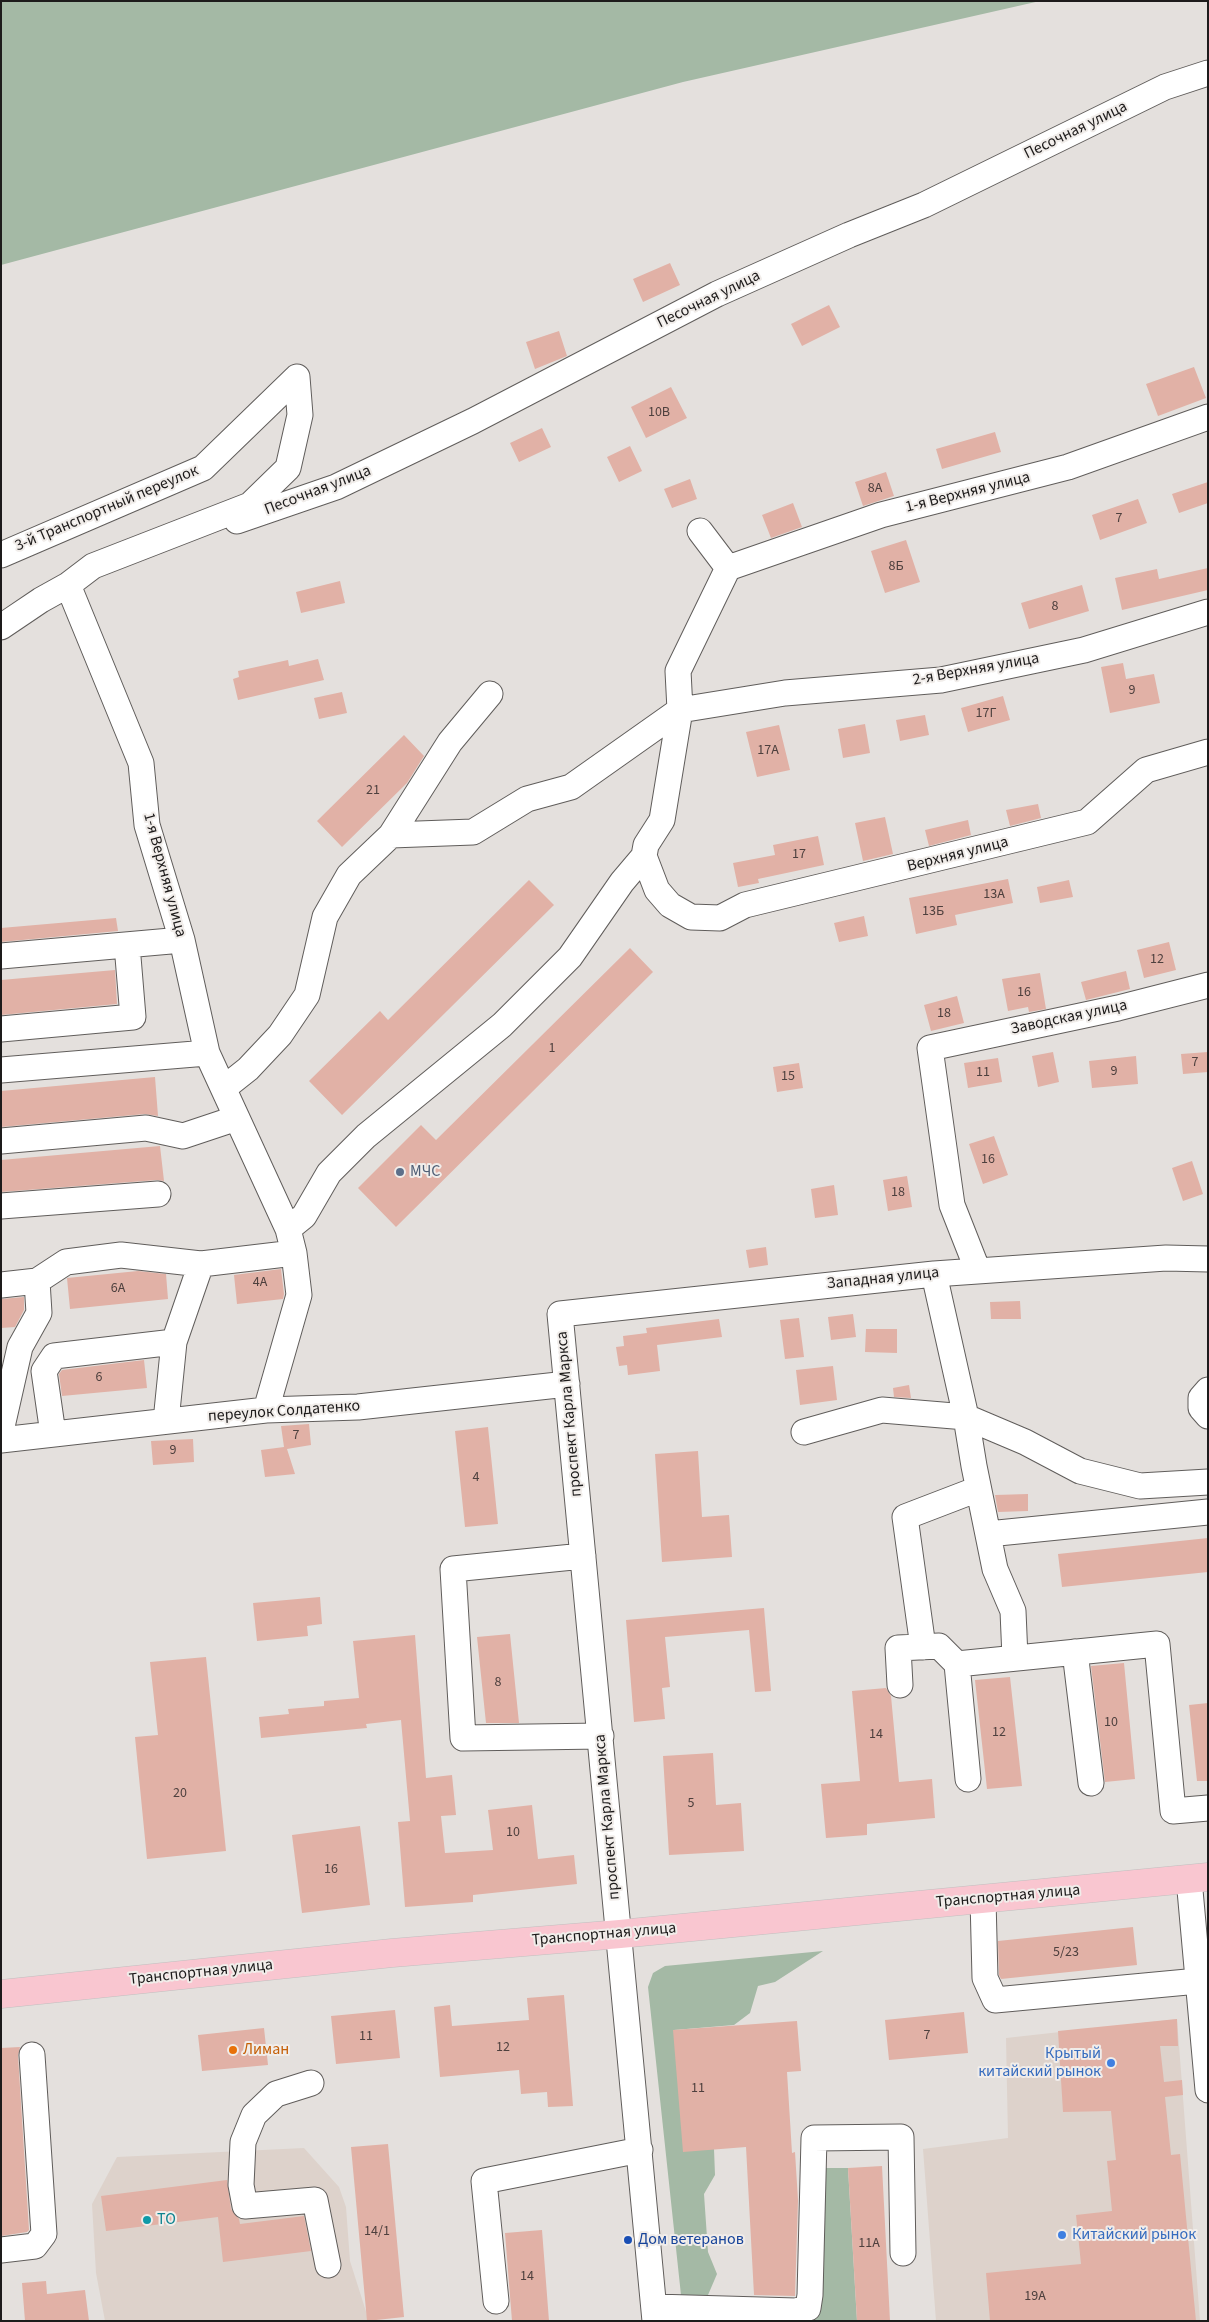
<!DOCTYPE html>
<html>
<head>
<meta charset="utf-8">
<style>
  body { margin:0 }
  #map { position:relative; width:1209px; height:2322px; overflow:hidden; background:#e4e0dd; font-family:"Source Sans 3",sans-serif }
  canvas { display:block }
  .frame { position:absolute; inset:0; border:2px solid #1d1b1b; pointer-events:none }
</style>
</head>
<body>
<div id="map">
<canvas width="1209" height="2322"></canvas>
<div class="frame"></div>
</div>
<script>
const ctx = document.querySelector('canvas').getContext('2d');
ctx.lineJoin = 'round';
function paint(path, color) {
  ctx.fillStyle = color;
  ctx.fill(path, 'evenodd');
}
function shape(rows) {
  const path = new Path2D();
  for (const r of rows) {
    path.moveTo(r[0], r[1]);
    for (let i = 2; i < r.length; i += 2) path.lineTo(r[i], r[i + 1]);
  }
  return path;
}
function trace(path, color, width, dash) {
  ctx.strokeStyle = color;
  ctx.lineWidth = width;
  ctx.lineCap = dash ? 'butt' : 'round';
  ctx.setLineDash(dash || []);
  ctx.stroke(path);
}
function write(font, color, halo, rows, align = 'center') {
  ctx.font = font + ' "Source Sans 3",sans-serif';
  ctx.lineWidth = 4;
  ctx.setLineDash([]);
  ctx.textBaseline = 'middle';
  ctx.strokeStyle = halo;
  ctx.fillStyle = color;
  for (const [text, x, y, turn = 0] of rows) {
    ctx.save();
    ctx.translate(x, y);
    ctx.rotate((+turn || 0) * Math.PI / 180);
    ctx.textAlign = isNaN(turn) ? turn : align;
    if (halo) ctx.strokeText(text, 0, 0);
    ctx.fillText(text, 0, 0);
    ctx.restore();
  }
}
paint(shape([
  [1177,2019,1200,2321,936,2321,923,2149,1008,2138,1006,2038],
  [304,2148,339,2187,346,2207,350,2261,369,2321,105,2321,96,2273,92,2204,117,2157]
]), '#ddd2cb');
paint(shape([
  [1,1,1040,1,683,82,1,265],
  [823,1951,775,1982,758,1986,750,2013,734,2025,674,2030,714,2149,715,2175,704,2194,708,2252,717,2274,708,2295,681,2295,648,1987,653,1973,665,1966],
  [822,2168,848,2168,857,2321,790,2321,811,2313]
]), '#a4b9a5');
paint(shape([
  [670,263,680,285,643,302,633,279],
  [829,305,840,327,802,346,791,324],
  [559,331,567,356,535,369,526,342],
  [1194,367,1206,398,1158,416,1146,384],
  [671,387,687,418,646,438,631,407],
  [542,428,551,447,519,462,510,443],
  [995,432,1001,452,942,469,936,449],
  [630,446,642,471,619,482,607,457],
  [886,472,894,496,863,506,855,482],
  [690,479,697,499,672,508,664,489],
  [1208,482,1208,503,1179,513,1172,494],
  [1138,499,1147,523,1100,540,1092,515],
  [793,503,802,527,771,538,762,515],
  [906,540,920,582,885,593,871,551],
  [1208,568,1208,590,1122,610,1115,578,1157,569,1159,579],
  [340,581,345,603,301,613,296,592],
  [1082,585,1089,611,1029,629,1021,603],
  [318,659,324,680,238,700,233,679,239,677,238,671,288,660,289,666],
  [1123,663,1126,679,1154,674,1160,703,1110,713,1101,667],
  [342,692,347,713,319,719,314,698],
  [1003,696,1010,720,968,732,961,708],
  [925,715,929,735,900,741,896,720],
  [865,724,870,753,843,758,838,729],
  [779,725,790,770,757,777,746,732],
  [404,735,424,756,407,783,342,847,317,821],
  [1038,804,1041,818,1010,826,1006,810],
  [885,817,893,854,863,861,855,823],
  [968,820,971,835,929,846,925,830],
  [818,836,824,865,758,879,759,883,738,887,733,863,775,855,773,845],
  [1008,879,1013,903,955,915,957,925,916,934,909,898],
  [529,880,554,905,342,1115,309,1081,380,1011,388,1020],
  [1069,880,1073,897,1040,903,1037,887],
  [864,916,868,936,839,942,834,923],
  [116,918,118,931,1,942,1,928],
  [1169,942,1176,970,1144,978,1137,950],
  [630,948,653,972,396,1227,358,1188,421,1125,436,1140],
  [115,970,117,1004,1,1015,1,980],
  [1126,971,1130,989,1086,1000,1081,982],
  [1040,973,1046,1009,1029,1012,1028,1007,1008,1011,1002,979],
  [957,996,964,1023,931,1031,924,1005],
  [1053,1052,1059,1082,1038,1087,1032,1056],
  [1208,1052,1208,1072,1183,1074,1181,1054],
  [1136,1056,1138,1084,1092,1088,1089,1061],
  [998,1058,1002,1082,968,1088,964,1063],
  [799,1063,803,1088,777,1092,773,1067],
  [155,1077,158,1116,145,1114,1,1127,1,1091],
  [994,1136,1008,1175,983,1184,969,1144],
  [160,1146,164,1181,157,1180,1,1192,1,1160],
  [1192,1161,1203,1194,1183,1201,1172,1168],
  [907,1176,912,1207,888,1211,883,1180],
  [834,1185,838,1215,815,1218,811,1189],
  [766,1247,768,1265,749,1268,746,1250],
  [281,1269,284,1294,283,1299,237,1304,234,1275],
  [138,1271,166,1274,168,1299,70,1309,67,1278],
  [24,1297,24,1310,15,1327,1,1328,1,1299],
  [1020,1301,1021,1319,991,1319,990,1302],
  [853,1314,856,1337,831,1340,828,1317],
  [799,1318,804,1357,785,1359,780,1320],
  [719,1319,722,1337,657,1345,660,1371,628,1375,627,1365,619,1366,616,1347,624,1346,623,1336,647,1333,646,1328],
  [866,1329,897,1329,897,1353,865,1352],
  [144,1360,147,1388,62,1396,59,1374,62,1370],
  [833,1366,837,1400,800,1405,796,1370],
  [909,1385,911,1398,894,1397,893,1388],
  [309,1424,311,1445,287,1449,295,1474,265,1477,261,1450,284,1447,281,1426],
  [488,1427,498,1524,465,1527,455,1431],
  [193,1439,194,1462,153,1465,151,1441],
  [698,1451,702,1517,729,1515,732,1557,662,1562,655,1454],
  [1028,1494,1028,1511,998,1512,995,1495],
  [1208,1538,1208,1572,1062,1587,1058,1554],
  [320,1597,322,1624,307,1626,308,1636,257,1641,253,1603],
  [764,1608,771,1691,755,1692,749,1630,665,1637,670,1687,662,1688,665,1719,634,1722,626,1620],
  [510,1634,519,1723,486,1723,477,1637],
  [415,1635,426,1778,452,1775,456,1815,441,1816,445,1853,493,1850,488,1810,532,1805,538,1859,574,1855,577,1884,473,1895,473,1902,405,1907,398,1822,410,1821,401,1720,366,1724,367,1728,261,1738,259,1717,289,1714,288,1709,324,1706,324,1701,359,1698,353,1641],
  [206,1657,226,1851,147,1859,135,1737,158,1735,150,1662],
  [1124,1663,1135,1779,1105,1782,1091,1666],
  [1010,1677,1022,1786,987,1789,975,1680],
  [886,1688,891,1696,899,1782,932,1779,935,1818,867,1824,867,1835,826,1838,821,1784,860,1781,852,1691],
  [1208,1703,1208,1781,1197,1781,1189,1705],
  [713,1753,716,1805,741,1803,744,1851,669,1855,663,1756],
  [360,1826,370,1905,302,1913,292,1835],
  [1133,1927,1137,1965,1001,1979,999,1975,998,1941],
  [564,1995,573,2106,548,2107,547,2092,521,2094,519,2070,440,2077,434,2007,450,2005,452,2026,529,2020,527,1998],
  [395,2010,400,2058,336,2064,331,2016],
  [964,2012,968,2053,889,2060,885,2020],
  [1177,2019,1178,2046,1160,2046,1164,2082,1182,2080,1183,2095,1165,2097,1171,2155,1180,2154,1196,2321,990,2321,986,2273,1081,2264,1076,2215,1112,2211,1107,2161,1116,2160,1111,2111,1063,2112,1058,2031],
  [797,2021,801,2071,787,2072,792,2153,795,2152,798,2200,795,2296,754,2295,746,2147,683,2152,673,2030],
  [264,2028,268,2065,202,2071,198,2035],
  [20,2047,18,2056,29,2230,27,2232,1,2236,1,2048],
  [388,2144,404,2317,367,2321,351,2147],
  [882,2166,890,2321,857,2321,848,2168],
  [227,2180,231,2209,239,2219,240,2224,304,2216,311,2251,223,2262,218,2217,106,2231,101,2196],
  [542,2230,549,2321,512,2321,505,2233],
  [46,2281,47,2294,85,2290,89,2321,25,2321,22,2283]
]), '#e1b1a6');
const minor = shape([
  [237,521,336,487,473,421,717,294,849,235,924,205,1165,87,1208,73],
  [700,531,728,568,678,671,680,710,662,820,646,845,644,856,657,890,670,905,691,917,720,918,745,905,1087,822,1146,770,1208,752],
  [1,555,203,468,297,377],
  [728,568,881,515,1068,467,1208,417],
  [1,627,41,600,68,585],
  [391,835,473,832,527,799,571,787,680,710,785,693,941,680,1084,650,1208,612],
  [1,956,182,940],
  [1,1029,133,1017,127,945],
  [1,1070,207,1053],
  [224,1088,248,1069,280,1035,307,995,325,917,349,875,391,835,450,742,490,694],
  [1,1141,146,1128,183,1136,237,1118],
  [1,1206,158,1194],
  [288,1229,304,1216,329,1173,366,1136,502,1025,570,957,622,882,644,856],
  [978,1271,952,1205,930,1048,1118,1008,1208,985],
  [934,1274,966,1417,974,1466,995,1569,1013,1611,1015,1658],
  [1,1285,37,1281,66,1262,121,1255,201,1264,294,1253],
  [1208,1390,1201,1398,1201,1408,1208,1416],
  [266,1410,299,1295,294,1253,288,1229,207,1053,182,940,147,825,141,763,68,585,93,566,250,505,288,468,300,415,297,377],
  [166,1421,174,1342,201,1264],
  [1,1431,20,1347,39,1313,37,1281],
  [804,1432,882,1410,966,1417,1025,1442,1080,1471,1140,1486,1208,1482],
  [53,1434,44,1371,54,1356,174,1342],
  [1,1440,266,1410,358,1407,567,1384],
  [988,1534,1208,1512],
  [583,1556,453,1569,463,1738,601,1736],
  [923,1647,905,1517,978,1489],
  [1075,1652,1091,1783],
  [900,1685,898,1648,939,1646,957,1664],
  [968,1779,957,1664,1157,1644,1173,1811,1208,1808],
  [1189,1879,1208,2090],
  [983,1899,985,1978,995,2000,1198,1981],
  [311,2083,276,2094,254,2115,243,2142,241,2185,245,2206,315,2200,328,2265],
  [1,2250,35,2246,44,2234,32,2055],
  [496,2301,484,2181,640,2150],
  [654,2307,796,2311,808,2308,810,2295,814,2138,901,2137,903,2253],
  [655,2321,560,1314,934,1274,1166,1258,1208,1259]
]);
const major = shape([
  [1,1994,392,1953,620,1934,1208,1877]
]);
trace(minor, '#605d5b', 27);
trace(major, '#c0bfbf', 29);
trace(minor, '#fff', 25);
trace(major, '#f9c6d0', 28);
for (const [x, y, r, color] of [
  [400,1172,5,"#5c6f8a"],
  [233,2050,5,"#e8710a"],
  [1111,2063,5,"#3f7fe0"],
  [147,2220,5,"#0f9aa8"],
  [1062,2235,5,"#3f7fe0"],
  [628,2240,5,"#1a4fb4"]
]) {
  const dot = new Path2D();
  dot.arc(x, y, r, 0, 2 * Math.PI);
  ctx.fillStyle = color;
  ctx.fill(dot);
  trace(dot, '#f1edea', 2);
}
write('14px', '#4e403e', null, [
  ["10В",659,413],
  ["8А",875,489],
  ["7",1119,519],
  ["8Б",896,567],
  ["8",1055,607],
  ["9",1132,691],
  ["17Г",986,714],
  ["17А",768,751],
  ["21",373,791],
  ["17",799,855],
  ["13А",994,895],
  ["13Б",933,912],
  ["12",1157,960],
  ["16",1024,993],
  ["18",944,1014],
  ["1",552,1049],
  ["7",1195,1063],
  ["9",1114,1072],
  ["11",983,1073],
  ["15",788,1077],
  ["16",988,1160],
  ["18",898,1193],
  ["4А",260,1283],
  ["6А",118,1289],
  ["6",99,1378],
  ["7",296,1436],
  ["9",173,1451],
  ["4",476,1478],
  ["8",498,1683],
  ["10",1111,1723],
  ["12",999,1733],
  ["14",876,1735],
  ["20",180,1794],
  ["5",691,1804],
  ["10",513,1833],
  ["16",331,1870],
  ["5/23",1066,1953],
  ["7",927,2036],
  ["11",366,2037],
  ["12",503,2048],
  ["11",698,2089],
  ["14/1",377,2232],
  ["11А",869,2244],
  ["14",527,2277],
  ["19А",1035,2297]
]);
write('16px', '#1d1b1b', '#f1edea', [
  ["Песочная улица",1076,131,-26],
  ["Песочная улица",709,300,-26],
  ["Песочная улица",318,491,-21],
  ["1-я Верхняя улица",968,493,-14],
  ["3-й Транспортный переулок",107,509,-23],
  ["2-я Верхняя улица",976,670,-10],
  ["Верхняя улица",958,855,-14],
  ["1-я Верхняя улица",164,875,75],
  ["Заводская улица",1069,1018,-12],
  ["Западная улица",883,1279,-6],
  ["переулок Солдатенко",284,1412,-4],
  ["проспект Карла Маркса",570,1414,-95],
  ["проспект Карла Маркса",608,1817,-95],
  ["Транспортная улица",1008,1897,-5],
  ["Транспортная улица",604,1935,-5],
  ["Транспортная улица",201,1973,-6]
]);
write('16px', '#4e5e75', '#f1edea', [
  ["МЧС",410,1172]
], 'left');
write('16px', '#c56008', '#f1edea', [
  ["Лиман",243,2050]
], 'left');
write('16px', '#366cbe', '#f1edea', [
  ["Крытый",1101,2054],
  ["китайский рынок",1101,2072],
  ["Китайский рынок",1072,2235,"left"]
], 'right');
write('16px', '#0d838f', '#f1edea', [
  ["ТО",157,2220]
], 'left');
write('16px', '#164399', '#f1edea', [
  ["Дом ветеранов",638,2240]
], 'left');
</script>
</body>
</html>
